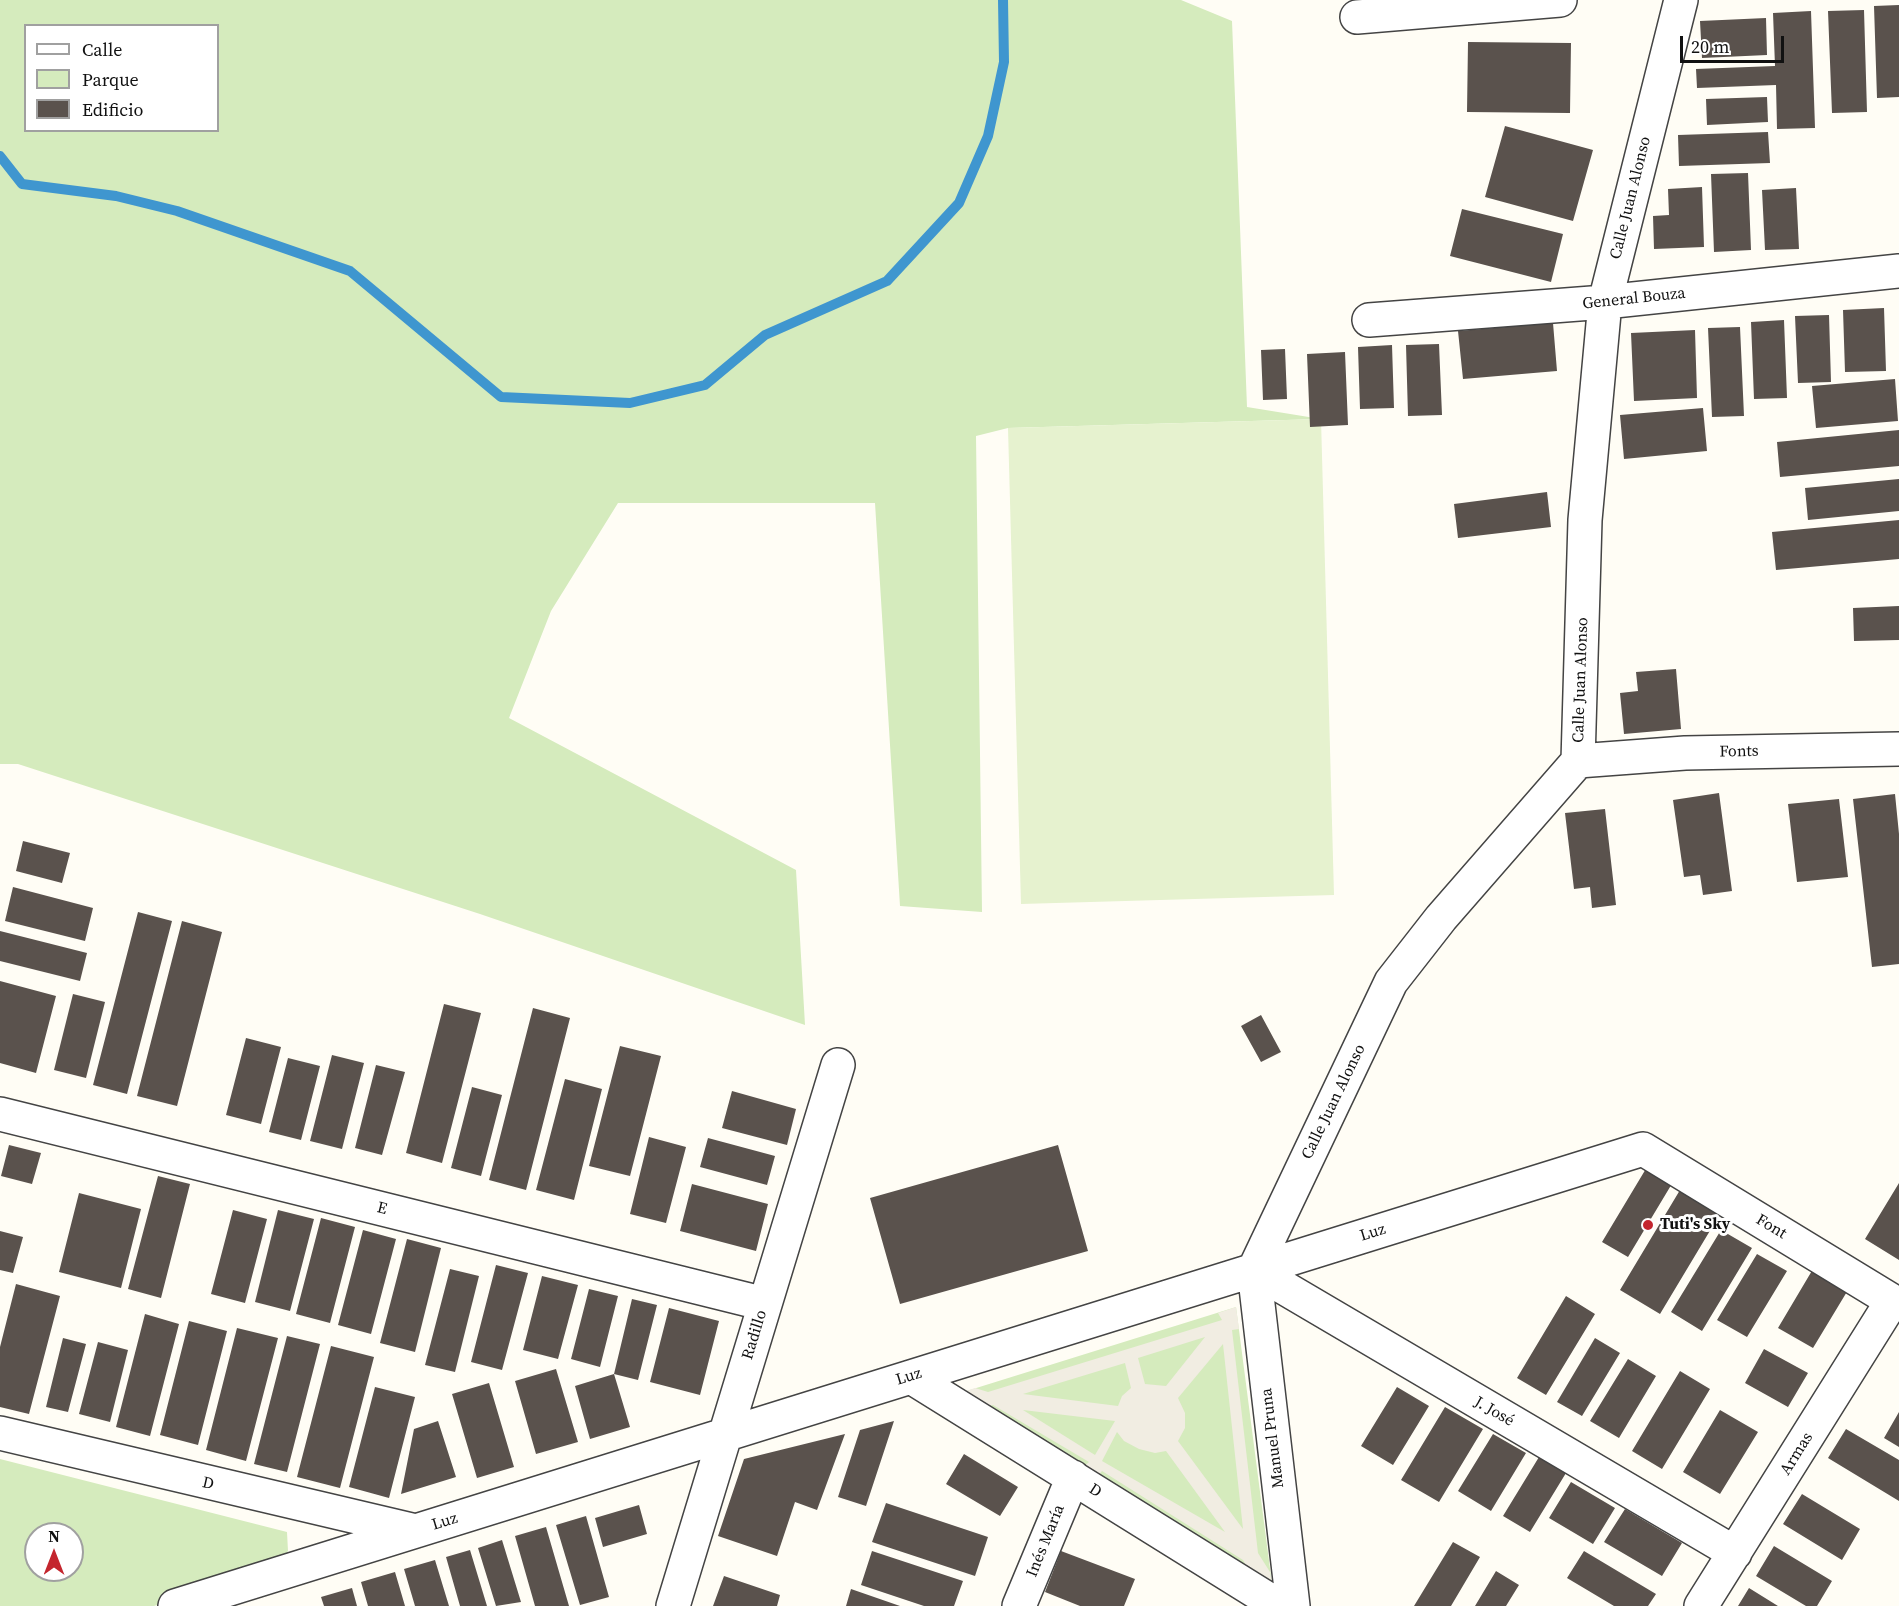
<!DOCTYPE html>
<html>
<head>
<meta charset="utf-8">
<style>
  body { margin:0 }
  #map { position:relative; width:1899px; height:1606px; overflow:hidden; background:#fffdf5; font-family:"Source Serif 4",serif }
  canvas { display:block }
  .legend { position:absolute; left:24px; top:24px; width:195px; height:108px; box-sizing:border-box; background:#fff; border:2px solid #a0a0a0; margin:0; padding:8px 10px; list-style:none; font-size:18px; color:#111 }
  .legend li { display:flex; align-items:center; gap:12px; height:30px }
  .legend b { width:30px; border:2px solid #a0a0a0 }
  .north { position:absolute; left:24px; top:1522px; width:60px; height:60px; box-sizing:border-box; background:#fff; border:2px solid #a0a0a0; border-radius:50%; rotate:0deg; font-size:16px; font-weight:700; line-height:24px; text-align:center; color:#111 }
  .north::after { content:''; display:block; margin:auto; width:21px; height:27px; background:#c4262e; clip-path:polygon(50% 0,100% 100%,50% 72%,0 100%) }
  .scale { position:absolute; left:1680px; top:36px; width:104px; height:27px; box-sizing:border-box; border:3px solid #111; border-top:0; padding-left:8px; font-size:18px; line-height:21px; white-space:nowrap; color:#111; -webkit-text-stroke:4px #fff; paint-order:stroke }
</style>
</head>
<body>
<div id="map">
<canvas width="1899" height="1606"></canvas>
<ul class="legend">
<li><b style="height:8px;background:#fff"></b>Calle</li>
<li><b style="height:16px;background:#d5ebbd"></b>Parque</li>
<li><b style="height:16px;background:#5a524d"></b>Edificio</li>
</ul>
<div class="north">N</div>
<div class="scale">20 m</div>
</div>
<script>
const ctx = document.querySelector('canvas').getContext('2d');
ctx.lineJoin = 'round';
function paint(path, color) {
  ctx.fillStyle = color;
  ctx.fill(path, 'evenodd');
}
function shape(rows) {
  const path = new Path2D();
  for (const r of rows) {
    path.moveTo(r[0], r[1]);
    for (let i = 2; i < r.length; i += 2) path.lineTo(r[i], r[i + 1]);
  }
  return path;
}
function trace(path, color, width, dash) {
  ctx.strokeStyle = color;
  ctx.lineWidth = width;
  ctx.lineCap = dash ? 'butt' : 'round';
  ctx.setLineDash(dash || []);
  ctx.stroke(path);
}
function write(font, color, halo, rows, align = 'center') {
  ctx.font = font + ' "Source Serif 4",serif';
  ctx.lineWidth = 6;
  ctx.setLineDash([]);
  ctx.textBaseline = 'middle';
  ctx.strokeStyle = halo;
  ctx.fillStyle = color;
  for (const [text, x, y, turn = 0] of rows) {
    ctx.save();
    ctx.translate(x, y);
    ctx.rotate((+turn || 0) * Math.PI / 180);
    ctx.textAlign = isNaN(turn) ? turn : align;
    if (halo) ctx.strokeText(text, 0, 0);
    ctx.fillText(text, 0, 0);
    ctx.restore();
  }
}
paint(shape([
  [0,0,1181,0,1232,21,1247,407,1321,419,1008,428,976,436,982,912,900,906,875,503,618,503,551,611,509,718,796,870,805,1025,480,914,18,764,0,764],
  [26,26,218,26,218,130,26,130],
  [1236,1307,1272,1584,957,1394],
  [0,1459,287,1532,288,1551,274,1570,154,1606,0,1606],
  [36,1534,72,1534,72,1570,36,1570]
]), '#d5ebbd');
paint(shape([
  [1321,419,1334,895,1021,904,1008,428]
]), '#e6f2cf');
paint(shape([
  [1236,1307,1239,1329,1232,1330,1258,1553,1270,1572,1272,1584,1248,1569,1243,1560,1102,1471,1096,1478,1081,1469,1089,1462,993,1405,980,1408,957,1394,975,1388,988,1392,1222,1320,1218,1313],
  [1205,1337,1166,1386,1145,1384,1138,1358],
  [1223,1344,1243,1529,1178,1441,1185,1428,1185,1413,1178,1398],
  [1125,1363,1131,1388,1122,1396,1118,1406,1023,1394],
  [1023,1410,1115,1421,1095,1455],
  [1117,1432,1124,1441,1139,1449,1155,1453,1166,1451,1225,1532,1102,1461]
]), '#f1ede2');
trace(shape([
  [0,156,22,184,116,196,177,211,350,271,501,397,630,403,705,385,765,335,887,281,959,203,988,136,1004,62,1003,0]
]), '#3f96cf', 10);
paint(shape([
  [1899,5,1899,97,1877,98,1874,6],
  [1864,10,1867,112,1832,113,1828,11],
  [1811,11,1815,128,1777,129,1776,85,1697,88,1696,69,1775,66,1773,13],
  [1766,18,1767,55,1702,58,1700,21],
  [1468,42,1571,43,1570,113,1467,112],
  [1767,97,1768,122,1707,125,1706,99],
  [1505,126,1593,150,1573,221,1485,197],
  [1768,132,1770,163,1679,166,1678,135],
  [1748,173,1751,250,1714,252,1711,174],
  [1702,187,1704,247,1654,249,1653,216,1669,215,1668,189],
  [1796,188,1799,249,1765,250,1762,190],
  [1462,209,1563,234,1551,282,1450,256],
  [1884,308,1886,371,1845,372,1843,310],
  [1829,315,1831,382,1798,383,1795,316],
  [1784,320,1787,398,1754,399,1751,322],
  [1553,323,1557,371,1463,379,1458,331],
  [1740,327,1744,416,1712,417,1708,328],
  [1695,330,1697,398,1634,401,1631,333],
  [1439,344,1442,415,1408,416,1406,345],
  [1392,345,1394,408,1360,409,1358,347],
  [1285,349,1287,399,1263,400,1261,350],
  [1345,352,1348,425,1310,427,1307,354],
  [1895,379,1898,421,1816,428,1812,386],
  [1703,408,1707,451,1624,459,1620,415],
  [1899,430,1899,466,1780,477,1777,442],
  [1899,479,1899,511,1808,520,1805,488],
  [1547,492,1551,527,1458,538,1454,504],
  [1899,520,1899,559,1776,570,1772,532],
  [1899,606,1899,640,1854,641,1853,608],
  [1676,669,1681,729,1624,734,1620,693,1638,691,1636,672],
  [1719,793,1732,891,1703,895,1700,875,1684,877,1673,800],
  [1895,794,1899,834,1899,964,1872,967,1853,799],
  [1839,799,1848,877,1797,882,1788,804],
  [1605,809,1616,905,1592,908,1590,887,1574,889,1565,813],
  [23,841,70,853,62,883,16,871],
  [13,887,93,908,85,941,5,921],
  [138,912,172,921,127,1094,93,1085],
  [182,921,222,932,177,1106,137,1096],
  [0,931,87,953,80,981,0,961],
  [0,981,56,996,36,1073,0,1063],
  [73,994,105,1002,86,1078,54,1070],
  [444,1004,481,1013,442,1163,406,1153],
  [533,1008,570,1018,526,1190,489,1180],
  [1261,1015,1281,1052,1261,1062,1241,1026],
  [246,1038,281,1047,261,1124,226,1115],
  [620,1046,661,1056,630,1176,589,1166],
  [332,1055,364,1063,342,1149,310,1141],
  [288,1058,320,1066,301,1140,269,1132],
  [376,1065,405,1072,382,1155,355,1148],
  [565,1079,602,1089,574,1200,536,1190],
  [472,1087,502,1095,481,1176,451,1168],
  [732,1091,796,1109,787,1145,722,1128],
  [649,1137,686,1147,666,1223,630,1214],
  [708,1138,775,1156,767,1185,700,1167],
  [9,1145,41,1153,32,1184,1,1176],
  [1058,1145,1088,1251,900,1304,870,1198],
  [1647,1167,1673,1182,1628,1257,1602,1242],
  [158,1176,190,1184,161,1298,128,1289],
  [1899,1183,1899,1260,1865,1239],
  [692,1184,768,1204,756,1251,680,1231],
  [1680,1190,1720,1214,1660,1314,1620,1290],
  [79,1193,141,1209,121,1288,59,1272],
  [233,1210,267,1219,245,1303,211,1294],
  [278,1210,314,1219,290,1311,255,1302],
  [321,1218,355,1227,330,1323,296,1314],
  [363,1230,396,1239,371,1334,338,1325],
  [1721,1230,1752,1248,1702,1331,1671,1312],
  [0,1231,23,1237,13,1273,0,1270],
  [407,1239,441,1248,415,1352,380,1343],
  [1757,1254,1787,1271,1747,1337,1717,1320],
  [496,1265,528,1273,502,1370,471,1362],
  [450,1269,479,1276,455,1372,425,1365],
  [1813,1269,1848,1290,1813,1348,1778,1328],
  [542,1276,578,1285,558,1359,523,1350],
  [16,1284,60,1296,29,1414,0,1407,0,1347],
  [589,1289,618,1296,600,1367,571,1359],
  [1566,1296,1595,1314,1546,1395,1517,1378],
  [632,1299,657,1305,638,1380,614,1374],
  [669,1308,719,1321,700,1395,650,1382],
  [145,1314,179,1324,150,1436,116,1427],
  [189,1321,227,1331,198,1445,160,1435],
  [237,1328,278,1338,246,1461,206,1450],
  [287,1336,320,1344,287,1472,254,1464],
  [63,1338,86,1344,68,1412,46,1407],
  [1595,1338,1620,1353,1582,1416,1557,1402],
  [98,1342,128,1350,110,1422,79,1414],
  [331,1346,374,1357,340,1488,297,1477],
  [1764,1349,1808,1373,1788,1407,1745,1383],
  [1628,1359,1656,1376,1619,1438,1590,1421],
  [556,1369,578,1442,536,1454,515,1381],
  [1680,1371,1710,1389,1662,1469,1632,1451],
  [614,1374,630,1427,590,1439,575,1386],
  [489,1383,514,1467,477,1478,452,1394],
  [375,1387,415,1397,389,1498,349,1487],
  [1397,1387,1429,1406,1393,1465,1361,1446],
  [1445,1407,1483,1429,1439,1502,1401,1480],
  [1720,1410,1758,1432,1720,1494,1683,1472],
  [1899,1412,1899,1447,1884,1438],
  [438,1421,456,1477,401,1494,414,1429],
  [894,1421,866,1506,838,1497,860,1430],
  [1846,1429,1899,1460,1899,1501,1828,1458],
  [845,1434,817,1510,795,1502,777,1556,718,1536,744,1459],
  [1493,1434,1526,1453,1491,1511,1458,1491],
  [964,1454,1018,1487,1000,1516,946,1484],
  [1539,1457,1566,1473,1530,1532,1503,1516],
  [1571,1482,1615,1508,1593,1544,1549,1518],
  [1802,1494,1860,1529,1842,1560,1783,1524],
  [886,1503,988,1537,975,1576,872,1542],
  [639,1505,647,1534,603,1547,595,1518],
  [1625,1509,1682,1543,1662,1576,1604,1542],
  [586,1516,609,1597,580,1605,556,1525],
  [546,1527,569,1606,535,1606,515,1536],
  [502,1540,521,1602,496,1606,478,1548],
  [1453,1542,1480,1557,1451,1606,1414,1606],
  [1774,1546,1832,1581,1817,1606,1806,1606,1756,1576],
  [470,1550,487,1606,460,1606,446,1557],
  [872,1551,963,1581,954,1606,924,1606,861,1585],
  [1061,1551,1135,1579,1124,1606,1080,1606,1045,1592],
  [1584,1551,1656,1594,1648,1606,1614,1606,1567,1578],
  [435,1560,449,1606,415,1606,404,1569],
  [1496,1571,1519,1585,1506,1606,1475,1606],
  [395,1572,405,1606,368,1606,361,1582],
  [724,1576,780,1595,777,1606,713,1606],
  [352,1588,357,1606,324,1606,321,1597],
  [1749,1588,1778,1606,1738,1606],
  [851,1589,900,1606,846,1606]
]), '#5a524d');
const minor = shape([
  [1357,17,1560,0],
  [1369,320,1605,302,1899,271],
  [1578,761,1685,753,1899,749],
  [0,1114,765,1304],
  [1254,1270,1391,982,1441,918,1578,761,1585,520,1605,302,1681,0],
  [1254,1270,1735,1553],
  [1254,1270,1293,1606],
  [911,1377,1279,1606],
  [0,1433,416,1531],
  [175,1606,1643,1149,1899,1305],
  [673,1606,838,1065],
  [1019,1606,1073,1477],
  [1701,1606,1892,1301]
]);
trace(minor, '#444', 36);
trace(minor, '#fff', 33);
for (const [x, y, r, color] of [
  [1648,1225,6,"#c4262e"]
]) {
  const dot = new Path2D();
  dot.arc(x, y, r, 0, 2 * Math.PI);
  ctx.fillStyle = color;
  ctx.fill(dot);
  trace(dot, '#fff', 2);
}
write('16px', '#111', '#fff', [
  ["Calle Juan Alonso",1631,198,-76],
  ["General Bouza",1634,299,-6],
  ["Calle Juan Alonso",1581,680,-88],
  ["Fonts",1739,752,-1],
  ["Calle Juan Alonso",1334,1102,-64],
  ["E",382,1209,14],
  ["Font",1771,1227,31],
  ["Luz",1373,1233,-17],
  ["Radillo",755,1335,-73],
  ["Luz",909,1377,-17],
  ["J. José",1494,1412,30],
  ["Manuel Pruna",1273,1438,-97],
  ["Armas",1797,1454,-58],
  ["D",208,1484,13],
  ["D",1095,1491,32],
  ["Luz",445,1522,-17],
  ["Inés María",1046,1541,-68]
]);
write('bold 16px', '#111', '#fff', [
  ["Tuti's Sky",1660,1225]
], 'left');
</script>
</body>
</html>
